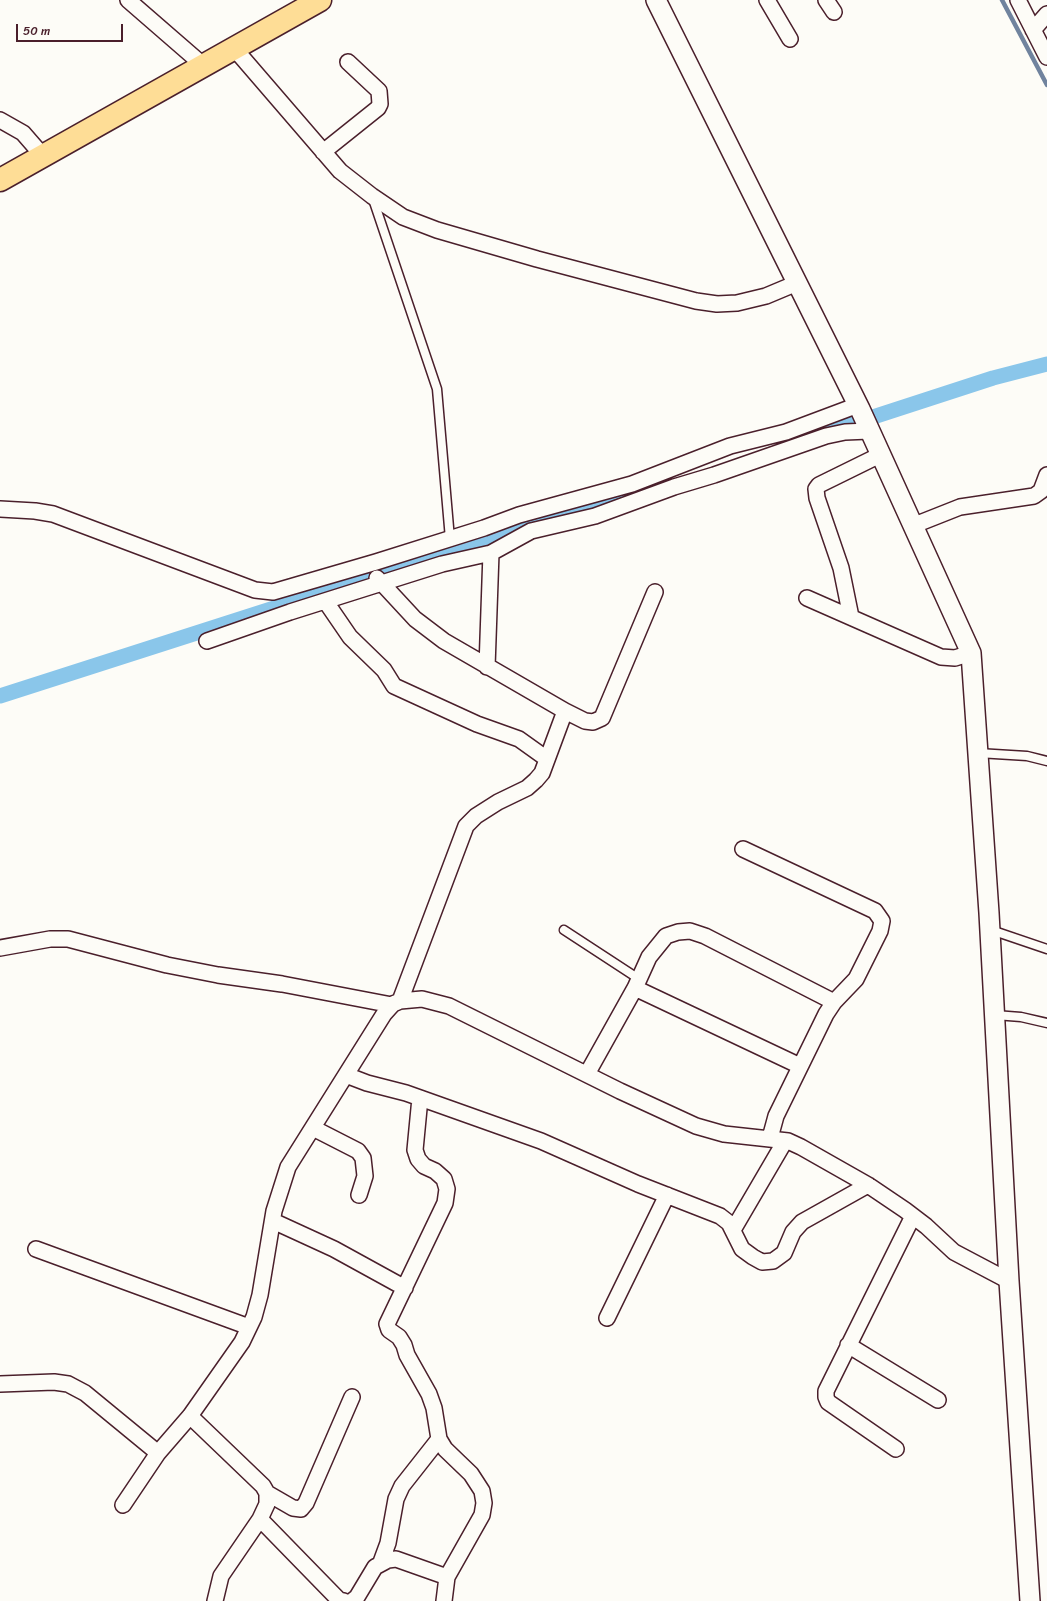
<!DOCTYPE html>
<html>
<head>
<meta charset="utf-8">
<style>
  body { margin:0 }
  #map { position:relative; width:1047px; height:1601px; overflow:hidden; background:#fdfcf7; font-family:Sriracha,sans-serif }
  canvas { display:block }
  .scale { position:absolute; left:16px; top:24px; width:107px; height:18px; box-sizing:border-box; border:2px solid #4a1f2b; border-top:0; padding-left:5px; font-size:12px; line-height:14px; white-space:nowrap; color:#4a1f2b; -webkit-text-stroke:3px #fdfcf7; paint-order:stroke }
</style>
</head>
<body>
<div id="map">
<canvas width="1047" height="1601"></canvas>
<div class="scale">50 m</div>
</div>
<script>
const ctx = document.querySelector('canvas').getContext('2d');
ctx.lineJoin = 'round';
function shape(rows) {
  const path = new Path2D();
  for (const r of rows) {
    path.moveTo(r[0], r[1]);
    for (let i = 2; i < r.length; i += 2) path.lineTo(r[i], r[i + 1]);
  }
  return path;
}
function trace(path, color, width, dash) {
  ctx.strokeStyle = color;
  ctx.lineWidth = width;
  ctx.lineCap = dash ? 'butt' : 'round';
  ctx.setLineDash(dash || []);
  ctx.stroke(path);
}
trace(shape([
  [1002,0,1047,85]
]), '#70839e', 4.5);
trace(shape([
  [830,431,993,378,1047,364],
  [0,696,664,483]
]), '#8ac6ea', 15);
const service = shape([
  [373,199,437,389,450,539],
  [978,753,1027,756,1047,761],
  [564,930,639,979],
  [991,930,1047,949],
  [995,1015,1021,1017,1047,1023]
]);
const minor = shape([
  [128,0,204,66],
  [767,0,790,39],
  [826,0,834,12],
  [1018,0,1047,57],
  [1033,30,1047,14],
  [234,48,340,171,372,196,403,217,437,230,537,259,696,301,717,304,737,303,766,296,797,283],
  [0,120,23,133,43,156],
  [323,152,378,108,380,104,379,91,348,62],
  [0,509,35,511,53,514,255,590,273,592,376,562,484,528,519,515,632,484,730,446,786,432,858,405],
  [912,526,960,507,1034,496,1041,491,1047,475],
  [377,578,415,619,444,641,565,711,542,773,536,780,527,788,498,802,476,816,466,826,400,1001],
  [807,598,941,657,955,658,971,653],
  [326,602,350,637,384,670,394,686,477,724,519,739,547,759],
  [851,617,841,568,817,498,816,489,819,485,880,455],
  [207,641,290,612,442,564,491,553,531,531,595,516,674,487,714,475,826,436,845,432,869,431],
  [487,667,491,553],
  [565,711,585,721,593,722,602,718,655,592],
  [743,849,875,911,882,921,880,931,856,979,834,1002,826,1014,776,1116,770,1138],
  [0,948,50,939,68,939,167,965,218,975,282,984,392,1005],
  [635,988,800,1066],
  [587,1074,635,988,649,957,666,936,678,932,690,931,705,936,834,1002],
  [346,1075,367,1083,406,1093,541,1141,638,1184,720,1216,729,1223,742,1249,753,1257,762,1262,773,1261,784,1253,793,1232,802,1222,868,1185],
  [420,1098,415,1150,418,1159,424,1166,435,1171,444,1179,447,1189,445,1203,387,1324,389,1330,399,1337,404,1345,407,1355,429,1394,434,1408,439,1439,445,1449,471,1474,482,1491,484,1503,482,1515,447,1577,444,1601],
  [313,1128,358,1151,363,1158,365,1176,359,1195],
  [273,1221,334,1249,405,1288],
  [733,1230,785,1141],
  [36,1249,249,1327],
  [607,1318,667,1195],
  [848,1345,938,1400],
  [0,1384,54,1382,68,1384,85,1393,158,1453],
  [190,1416,263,1486,267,1493,267,1504,260,1519,221,1576,215,1601],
  [896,1449,828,1402,826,1397,826,1391,913,1216],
  [267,1493,293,1508,301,1509,306,1503,352,1397],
  [123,1505,158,1453,190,1416,242,1342,254,1317,260,1295,274,1211,288,1167,384,1014,393,1004,400,1001,422,999,449,1006,620,1091,696,1126,724,1134,788,1141,801,1147,868,1185,905,1210,926,1226,954,1252,1009,1281],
  [260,1519,339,1600,344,1601],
  [381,1562,388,1543,396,1499,402,1486,439,1439],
  [352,1601,357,1597,375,1567,388,1560,396,1559,447,1577]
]);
const tertiary = shape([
  [656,0,860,409,971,653,989,913,1009,1281,1030,1601]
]);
const primary = shape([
  [0,180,320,0]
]);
trace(service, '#4a1f2b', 11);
trace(minor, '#4a1f2b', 18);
trace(tertiary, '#4a1f2b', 22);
trace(primary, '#4a1f2b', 25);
trace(service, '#fdfcf7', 8);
trace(minor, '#fdfcf7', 15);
trace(tertiary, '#fdfcf7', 19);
trace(primary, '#fedd96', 22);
</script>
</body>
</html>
